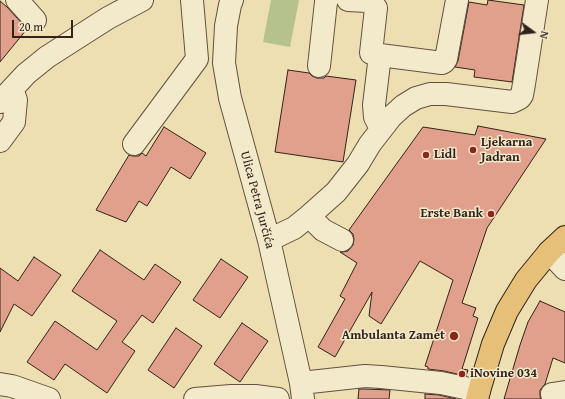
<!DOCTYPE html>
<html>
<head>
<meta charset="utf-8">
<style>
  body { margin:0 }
  #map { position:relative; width:565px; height:399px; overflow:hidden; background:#eddfb1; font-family:"Gentium Book Plus",serif }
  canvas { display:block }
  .north { position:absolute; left:513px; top:12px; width:40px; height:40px; -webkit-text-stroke:3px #f3eacc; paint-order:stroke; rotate:105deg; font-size:11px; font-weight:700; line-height:16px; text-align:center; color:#33221a }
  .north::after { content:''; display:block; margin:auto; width:14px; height:18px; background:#33221a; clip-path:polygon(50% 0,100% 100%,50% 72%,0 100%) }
  .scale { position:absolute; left:12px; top:20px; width:61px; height:18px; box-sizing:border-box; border:2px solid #33221a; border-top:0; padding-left:5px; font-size:12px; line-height:14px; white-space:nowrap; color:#33221a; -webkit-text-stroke:3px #f3eacc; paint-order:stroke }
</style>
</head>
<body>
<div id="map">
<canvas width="565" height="399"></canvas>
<div class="north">N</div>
<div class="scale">20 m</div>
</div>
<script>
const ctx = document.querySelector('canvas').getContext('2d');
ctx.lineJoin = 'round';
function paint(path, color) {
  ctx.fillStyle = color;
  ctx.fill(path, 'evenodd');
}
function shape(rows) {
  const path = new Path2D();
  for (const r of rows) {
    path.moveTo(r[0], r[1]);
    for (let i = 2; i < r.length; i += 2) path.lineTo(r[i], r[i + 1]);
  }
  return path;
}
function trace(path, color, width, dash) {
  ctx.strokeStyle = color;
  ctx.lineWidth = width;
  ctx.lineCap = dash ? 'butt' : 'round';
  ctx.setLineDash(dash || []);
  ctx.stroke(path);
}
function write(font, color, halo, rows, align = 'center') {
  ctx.font = font + ' "Gentium Book Plus",serif';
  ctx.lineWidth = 3;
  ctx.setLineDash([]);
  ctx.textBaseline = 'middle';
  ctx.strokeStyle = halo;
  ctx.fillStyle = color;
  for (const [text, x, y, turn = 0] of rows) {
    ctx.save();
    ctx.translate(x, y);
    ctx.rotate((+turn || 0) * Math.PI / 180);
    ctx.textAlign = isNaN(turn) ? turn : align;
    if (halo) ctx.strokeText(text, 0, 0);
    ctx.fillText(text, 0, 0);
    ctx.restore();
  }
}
paint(shape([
  [271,0,299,0,290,47,263,42]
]), '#b5c28d');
const building = shape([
  [488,0,524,5,512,82,474,77,475,70,455,67,458,61,469,2,487,5,488,0],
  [0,1,7,7,27,29,0,62,0,1],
  [288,70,309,73,312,76,317,78,324,78,326,76,356,80,343,162,275,152,288,70],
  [478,126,546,139,487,228,462,303,476,308,473,316,478,318,462,369,468,370,466,376,444,371,428,369,428,367,425,366,453,280,420,261,381,324,369,316,372,292,335,357,318,347,345,299,340,296,357,263,340,252,343,252,348,251,353,245,354,239,353,234,349,230,423,127,475,135,478,126],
  [164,127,206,153,190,179,171,167,147,206,139,201,126,222,96,210,129,155,133,156,139,156,142,153,146,156,164,127],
  [100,250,144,280,155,264,181,282,153,323,142,315,122,342,135,351,107,393,65,364,54,380,27,362,55,321,97,350,117,321,72,291,100,250],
  [34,257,61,275,32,316,14,304,0,332,0,268,18,281,34,257],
  [221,259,248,277,220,318,193,300,221,259],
  [540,301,565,312,565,363,553,358,545,384,540,390,540,396,541,399,504,399,520,345,528,322,540,301],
  [242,323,268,341,240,382,214,364,242,323],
  [176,328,202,346,174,388,148,370,176,328],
  [359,389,365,389,390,390,389,399,358,399,359,389],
  [425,394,439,395,456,399,425,399,425,394]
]);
paint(building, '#e1a08c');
trace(building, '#33221a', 1);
const minor = shape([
  [17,0,35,20],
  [232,0,230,5,226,26,224,63,230,98,269,240,301,383,303,399],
  [348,0,367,1,373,4,376,8,371,53,380,55,374,105,375,117,381,129],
  [380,55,442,63,444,62,446,59,457,0],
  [319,66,326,2,327,0],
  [0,102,26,74,47,57,108,18,142,0],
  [0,141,14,122,16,100,12,89],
  [134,144,197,59,192,0],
  [309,216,323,230,342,240],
  [269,240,294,228,309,216,336,192,358,164,370,144,391,117,403,106,416,98,430,94,446,94,512,102,520,98,522,95,524,84,537,0],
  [549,252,565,269],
  [301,383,365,376,381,377,441,383,479,391],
  [0,384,12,386,49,399],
  [552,394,565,392],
  [195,399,231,396,255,396,278,399]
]);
const major = shape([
  [477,399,481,384,493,344,507,311,526,280,549,252,565,237]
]);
trace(minor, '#625140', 24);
trace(major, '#33221a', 24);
trace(minor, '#f3eacc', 22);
trace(major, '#e6c078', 22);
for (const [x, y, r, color] of [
  [473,150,4,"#8f2418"],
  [426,155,4,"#8f2418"],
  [491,214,4,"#8f2418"],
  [454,336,5,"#8f2418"],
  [462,374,4,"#8f2418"]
]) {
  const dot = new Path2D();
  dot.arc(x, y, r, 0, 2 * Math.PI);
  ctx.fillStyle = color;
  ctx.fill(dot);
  trace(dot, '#f3eacc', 1.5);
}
write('bold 13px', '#33221a', '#f3eacc', [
  ["Ljekarna",481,143],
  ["Jadran",481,158],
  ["Lidl",434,155],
  ["Erste Bank",483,214,"right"],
  ["Ambulanta Zamet",445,336,"right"],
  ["iNovine 034",470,374]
], 'left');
write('13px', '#33221a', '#f3eacc', [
  ["Ulica Petra Jurčića",257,200,75]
]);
</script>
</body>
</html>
